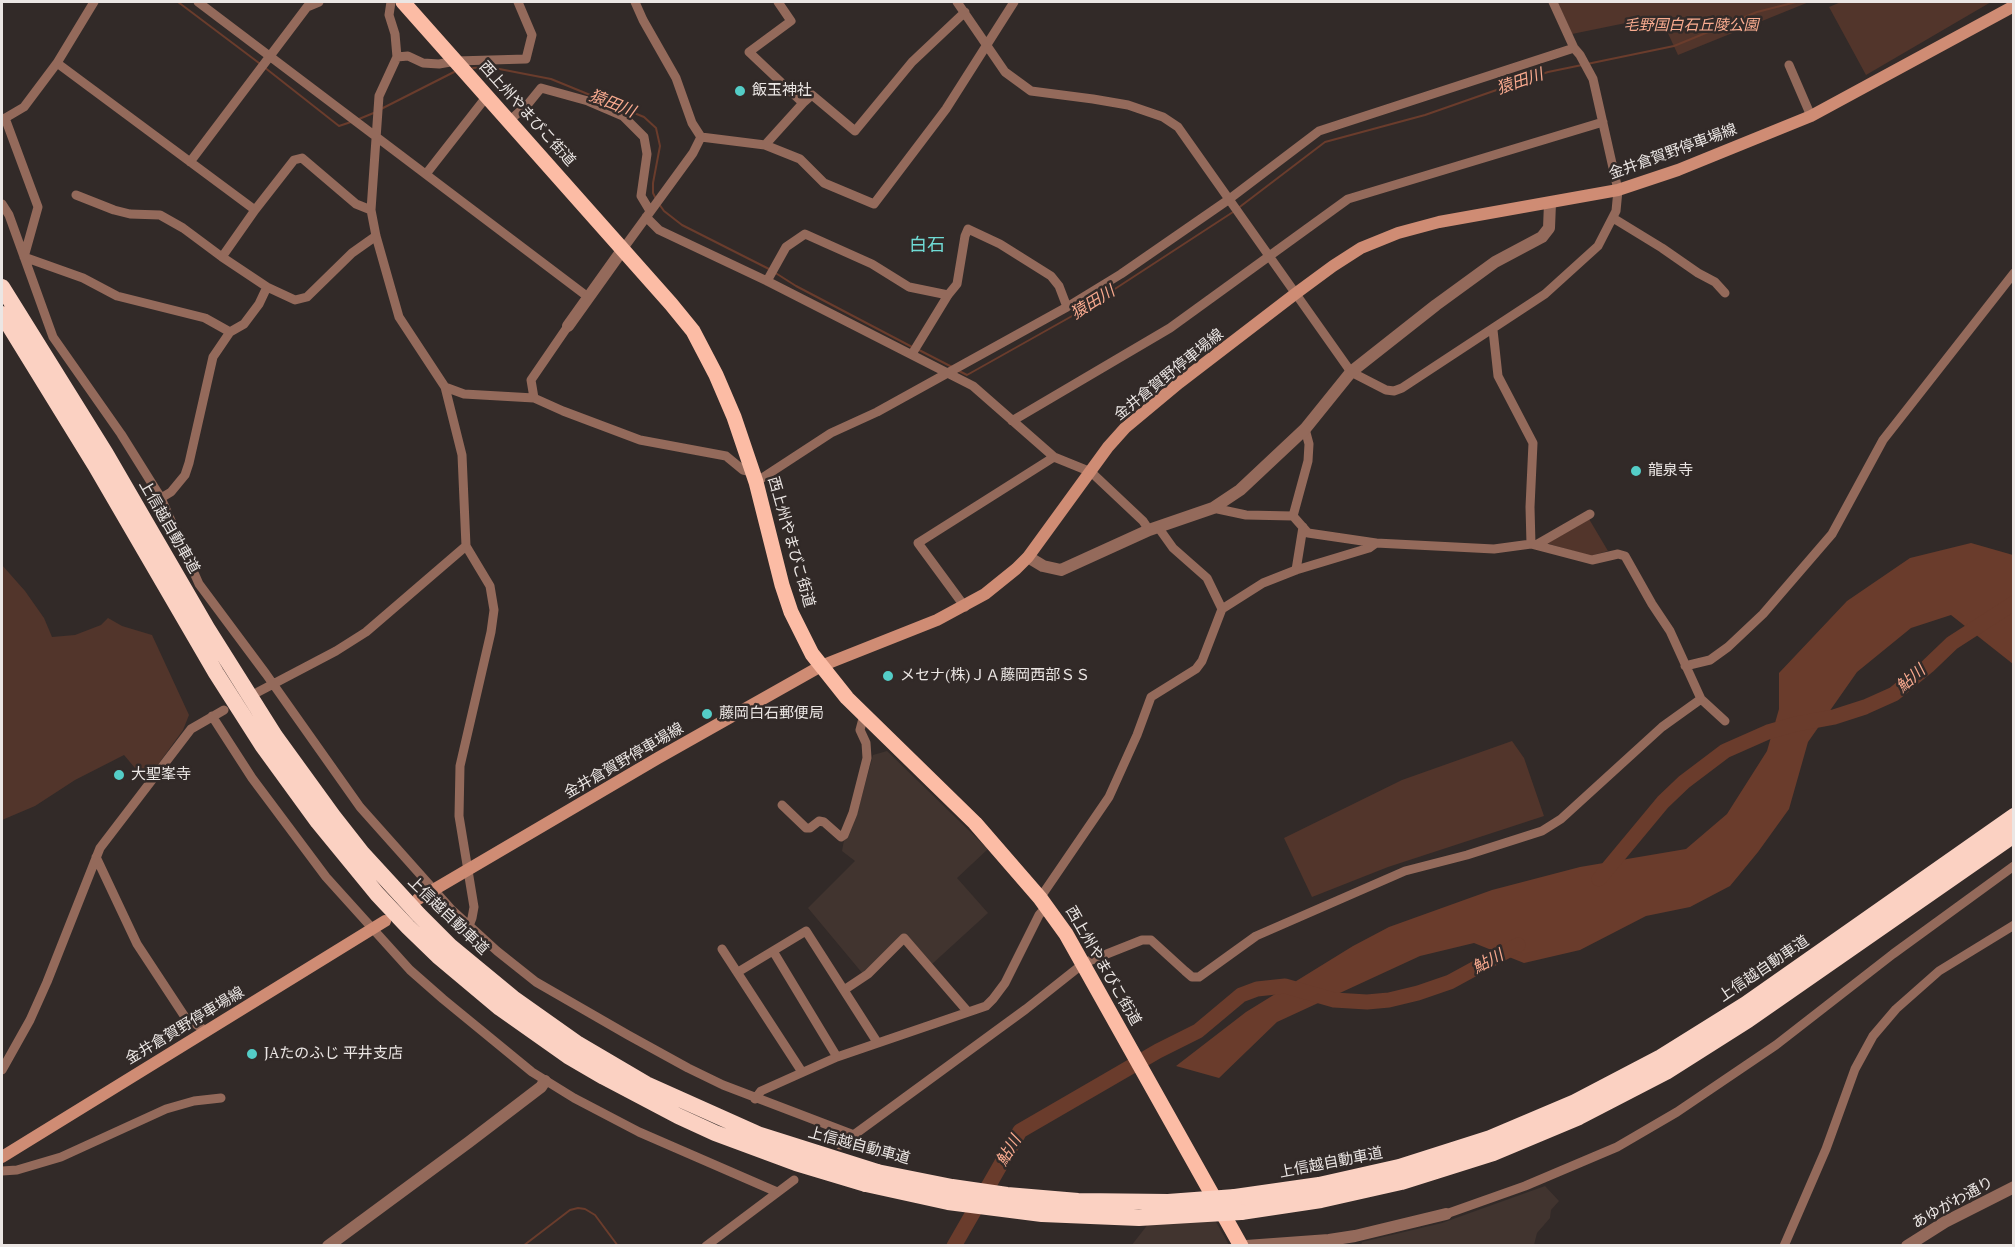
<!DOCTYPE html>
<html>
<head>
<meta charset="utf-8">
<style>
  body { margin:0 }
  #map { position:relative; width:2015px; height:1247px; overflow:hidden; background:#322a28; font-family:"PT Serif",serif }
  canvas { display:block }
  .frame { position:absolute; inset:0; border:3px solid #ebe6e4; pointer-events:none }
</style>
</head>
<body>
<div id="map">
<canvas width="2015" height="1247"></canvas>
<div class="frame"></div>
</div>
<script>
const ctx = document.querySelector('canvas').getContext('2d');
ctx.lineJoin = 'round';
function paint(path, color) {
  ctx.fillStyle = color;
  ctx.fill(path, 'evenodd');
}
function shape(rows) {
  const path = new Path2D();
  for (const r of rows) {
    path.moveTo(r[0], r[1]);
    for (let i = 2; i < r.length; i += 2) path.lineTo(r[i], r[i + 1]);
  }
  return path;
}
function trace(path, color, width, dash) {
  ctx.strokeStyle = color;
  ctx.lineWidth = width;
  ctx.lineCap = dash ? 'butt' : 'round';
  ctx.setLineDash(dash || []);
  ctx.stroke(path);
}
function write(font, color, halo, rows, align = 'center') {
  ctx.font = font + ' "PT Serif","Noto Sans JP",serif';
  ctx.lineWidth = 5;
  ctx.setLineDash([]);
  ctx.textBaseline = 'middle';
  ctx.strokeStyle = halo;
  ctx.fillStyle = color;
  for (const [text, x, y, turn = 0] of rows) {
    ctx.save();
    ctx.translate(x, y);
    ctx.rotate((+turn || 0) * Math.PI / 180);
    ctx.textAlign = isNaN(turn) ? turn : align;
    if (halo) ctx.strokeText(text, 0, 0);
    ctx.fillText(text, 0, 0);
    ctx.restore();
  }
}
paint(shape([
  [887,751,988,849,957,878,988,913,931,965,904,934,863,974,808,908,855,861,842,851,844,840,857,814,873,755],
  [1545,1186,1559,1201,1551,1210,1550,1218,1537,1233,1534,1245,1361,1245,1362,1242,1442,1223],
  [1215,1220,1229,1245,1131,1246,1149,1223]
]), '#41342f');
paint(shape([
  [1558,2,1809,2,1678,55,1660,16,1572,34],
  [1841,2,1991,2,1866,75,1829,7],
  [1589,519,1608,551,1590,556,1546,543],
  [2,565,25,591,44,618,52,637,75,635,101,625,108,618,122,626,152,635,189,715,183,730,146,781,124,755,75,780,35,806,2,820],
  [1512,741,1524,758,1544,816,1388,867,1312,897,1284,838,1402,780]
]), '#52352b');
paint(shape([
  [1971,543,2013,555,2013,664,1951,615,1911,628,1857,672,1808,742,1789,809,1758,852,1730,886,1690,907,1646,916,1580,950,1524,963,1474,943,1420,956,1277,1022,1219,1078,1176,1066,1246,1012,1353,946,1389,927,1492,890,1580,867,1686,849,1727,814,1767,751,1779,709,1779,673,1847,601,1910,558]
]), '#6a3c2c');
trace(shape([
  [178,2,259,63],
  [1587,64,1674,46,1757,12,1796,2],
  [264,67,339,126,351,122],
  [473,68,489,67,551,79,644,117,656,128,660,146,653,183,653,193,656,199],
  [381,109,454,72],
  [359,119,376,112],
  [659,204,664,211,682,225,769,269],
  [1237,209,1325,142,1425,115,1548,72,1582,65],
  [774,272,796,286,914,348],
  [919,350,952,367],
  [959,371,967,375,1081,311,1233,212],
  [523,1246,570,1210,578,1208,585,1209,595,1215,618,1246]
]), '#6a3c2c', 2);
trace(shape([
  [1599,879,1663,802,1684,782,1725,751,1768,732,1796,724,1834,717,1865,707,1894,694,1928,666,1952,643,2014,603],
  [954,1246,1020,1131,1158,1051,1198,1031,1241,995,1257,989,1285,986,1334,1000,1367,1002,1389,1000,1418,993,1450,982,1518,945]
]), '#6a3c2c', 15);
trace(shape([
  [198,2,588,297],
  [391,2,389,15,395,34,397,57,379,96,371,210,376,236,399,317,445,387,462,455,466,546,490,586,494,610,491,632,460,766,459,816,474,907,472,918,469,926],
  [635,2,643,20,676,78,692,123,701,137],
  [957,2,1005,72,1031,91,1093,99,1128,105,1163,117,1178,127,1351,372,1386,390,1394,391,1402,388,1545,294,1598,246,1616,211,1618,190,1593,79,1580,55,1574,48,1553,2],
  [397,57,408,56,423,63,439,64,456,61,526,59,532,35,518,2],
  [57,63,255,210,294,160,302,158,356,204,371,210],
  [1789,65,1811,116],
  [803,103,812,95,855,131,912,62,965,12],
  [5,118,38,207,24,257],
  [2,120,24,107,57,63,94,2],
  [509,121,528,104,541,88,588,101,623,116,644,137,647,154,641,196,650,211],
  [701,137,765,145,800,159,824,183,874,204,946,109,1014,2],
  [765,145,803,103,749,52,791,21,778,2],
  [190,162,307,7,319,2],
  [426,174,487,96],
  [76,195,114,210,130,214,160,215,183,228,222,257,267,287],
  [2,204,9,215,53,337,121,434,161,498,199,584,266,674,360,807,451,909,497,951,536,982,628,1035,688,1068,723,1085,854,1135],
  [646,217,659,230,767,281,973,386,1054,457,1091,472,1143,521,1149,530],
  [1613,218,1662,248,1698,273,1715,282,1725,293],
  [623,249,693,153,701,137],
  [24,257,83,278,117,296,205,318,230,332],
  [222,257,255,210],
  [767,281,786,247,805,234,872,264,909,287,948,295],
  [1493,330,1498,376,1533,443,1530,507,1531,544],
  [912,354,948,295,957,284,965,236,968,229,1000,244,1051,276,1059,286,1067,307],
  [445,387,464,394,534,398,563,411,640,440,726,456,743,470,752,472],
  [534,398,531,380,568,326],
  [1012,421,1170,328,1348,199,1603,122],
  [756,482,831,433,877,412,1067,307,1121,274,1228,200,1319,131,1574,48],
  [161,498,171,492,185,475,189,463,213,357,230,332,244,324,259,304,267,287,295,300,307,297,352,253,376,236],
  [1213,508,1246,515,1293,516,1308,533,1376,543,1494,549,1531,544,1592,560,1618,554,1625,556,1652,604,1670,631,1701,699,1725,721],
  [1293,516,1308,461,1309,444,1305,429],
  [1158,527,1173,548,1207,578,1222,609],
  [1536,545,1590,514],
  [1296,570,1303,527],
  [965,607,918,543,1054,457],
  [1685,666,1710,660,1728,647,1763,614,1832,534,1883,440,2014,273],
  [258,692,336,651,366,632,466,546],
  [212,716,252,778,326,877,410,970,443,999,532,1072,574,1098,639,1132,777,1192],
  [782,805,806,828,810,828,819,821,824,822,841,837,844,835,853,813,867,758,866,743,860,730,864,715],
  [96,857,137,944,185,1017,206,1031],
  [1040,898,1109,797,1137,735,1151,697,1196,669,1202,661,1222,609,1263,583,1296,570,1369,548,1376,543],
  [722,949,802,1072],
  [773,951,837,1057],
  [738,972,806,931,877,1042],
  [844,990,868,974,904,938,968,1012],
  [2,1070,30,1020,47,982,100,848,191,729,224,710],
  [755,1099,761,1091,837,1057,986,1006,993,999,1005,983,1039,915,1046,907],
  [840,1145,1026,1009,1084,963,1142,940,1151,940,1185,971,1192,977,1199,977,1256,936,1405,871,1467,855,1542,831,1561,819,1662,727,1701,699],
  [2,1171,17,1170,61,1157,166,1109,194,1101,221,1098],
  [1446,1214,1525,1186,1617,1147,1677,1112,1776,1045,1893,954,2014,866],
  [706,1246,794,1180],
  [1784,1246,1826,1149,1855,1069,1873,1036,1896,1009,1939,971,2014,925]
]), '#946a5b', 9);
trace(shape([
  [568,326,623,249],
  [1028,557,1043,566,1061,570,1149,530,1213,508,1240,490,1305,429,1351,372,1436,305,1495,262,1542,237,1549,228,1550,203],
  [328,1246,469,1142,541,1087,545,1081],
  [1246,1246,1329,1240,1355,1236,1446,1214],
  [1907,1246,1945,1222,2014,1187]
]), '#946a5b', 12);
trace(shape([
  [418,899,658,758,821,666,937,620,985,594,1016,569,1028,557,1108,447,1125,428,1179,383,1295,294,1333,266,1361,248,1398,233,1439,222,1618,190,1678,170,1811,116,2014,6],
  [2,1157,385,921]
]), '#cf8c74', 12);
trace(shape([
  [403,2,671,304,693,331,716,375,734,417,756,482,782,585,791,612,812,654,847,698,975,823,1040,898,1066,934,1241,1246]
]), '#fcbca5', 15);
trace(shape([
  [2,287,106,454,207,628,275,736,333,816,362,853,419,915,450,946,513,998,578,1044,646,1084,760,1135,877,1172],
  [2,314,95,465,216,673,262,745,318,822,377,894,408,927,438,956,500,1008,568,1056,604,1077,678,1116,715,1133,796,1163,866,1184],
  [1235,1197,1319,1185,1399,1167,1490,1138,1575,1102,1661,1057,1746,1004,2014,816],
  [1241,1212,1321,1200,1401,1182,1493,1153,1579,1117,1666,1072,1748,1020,2014,835]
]), '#fbd1c2', 16);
trace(shape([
  [877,1172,952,1187,1007,1195,1078,1201,1168,1202,1235,1197],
  [866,1184,948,1202,1042,1214,1139,1218,1241,1212]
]), '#fbd1c2', 16);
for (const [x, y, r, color] of [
  [740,91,6,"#54cdc7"],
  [1636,471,6,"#54cdc7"],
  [888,676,6,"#54cdc7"],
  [707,714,6,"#54cdc7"],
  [119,775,6,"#54cdc7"],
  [252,1054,6,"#54cdc7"]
]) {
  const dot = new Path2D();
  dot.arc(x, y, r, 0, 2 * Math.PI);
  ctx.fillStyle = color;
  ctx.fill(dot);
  trace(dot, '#322a28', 2);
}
write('italic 15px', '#faac90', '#322a28', [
  ["毛野国白石丘陵公園",1691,26]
]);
write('15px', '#ebe6e4', '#322a28', [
  ["飯玉神社",752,91],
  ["龍泉寺",1648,471],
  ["メセナ(株)ＪＡ藤岡西部ＳＳ",900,676],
  ["藤岡白石郵便局",719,714],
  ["大聖峯寺",131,775],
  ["JAたのふじ 平井支店",264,1054]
], 'left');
write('15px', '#ebe6e4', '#322a28', [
  ["西上州やまびこ街道",527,114,48],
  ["金井倉賀野停車場線",1673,152,-20],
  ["金井倉賀野停車場線",1169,375,-39],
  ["上信越自動車道",169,527,60],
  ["西上州やまびこ街道",791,542,74],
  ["金井倉賀野停車場線",624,761,-30],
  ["上信越自動車道",448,916,44],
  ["西上州やまびこ街道",1103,966,60],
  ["上信越自動車道",1764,969,-34],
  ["金井倉賀野停車場線",185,1026,-31],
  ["上信越自動車道",859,1146,15],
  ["上信越自動車道",1331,1163,-11],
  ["あゆがわ通り",1953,1203,-29]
]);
write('italic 16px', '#f9aa8f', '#322a28', [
  ["猿田川",1520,82,-19],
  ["猿田川",612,104,22],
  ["猿田川",1093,303,-32],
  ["鮎川",1911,679,-41],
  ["鮎川",1488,962,-28],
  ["鮎川",1009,1151,-59]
]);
write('18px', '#70dbd5', '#322a28', [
  ["白石",927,246]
]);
</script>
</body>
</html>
